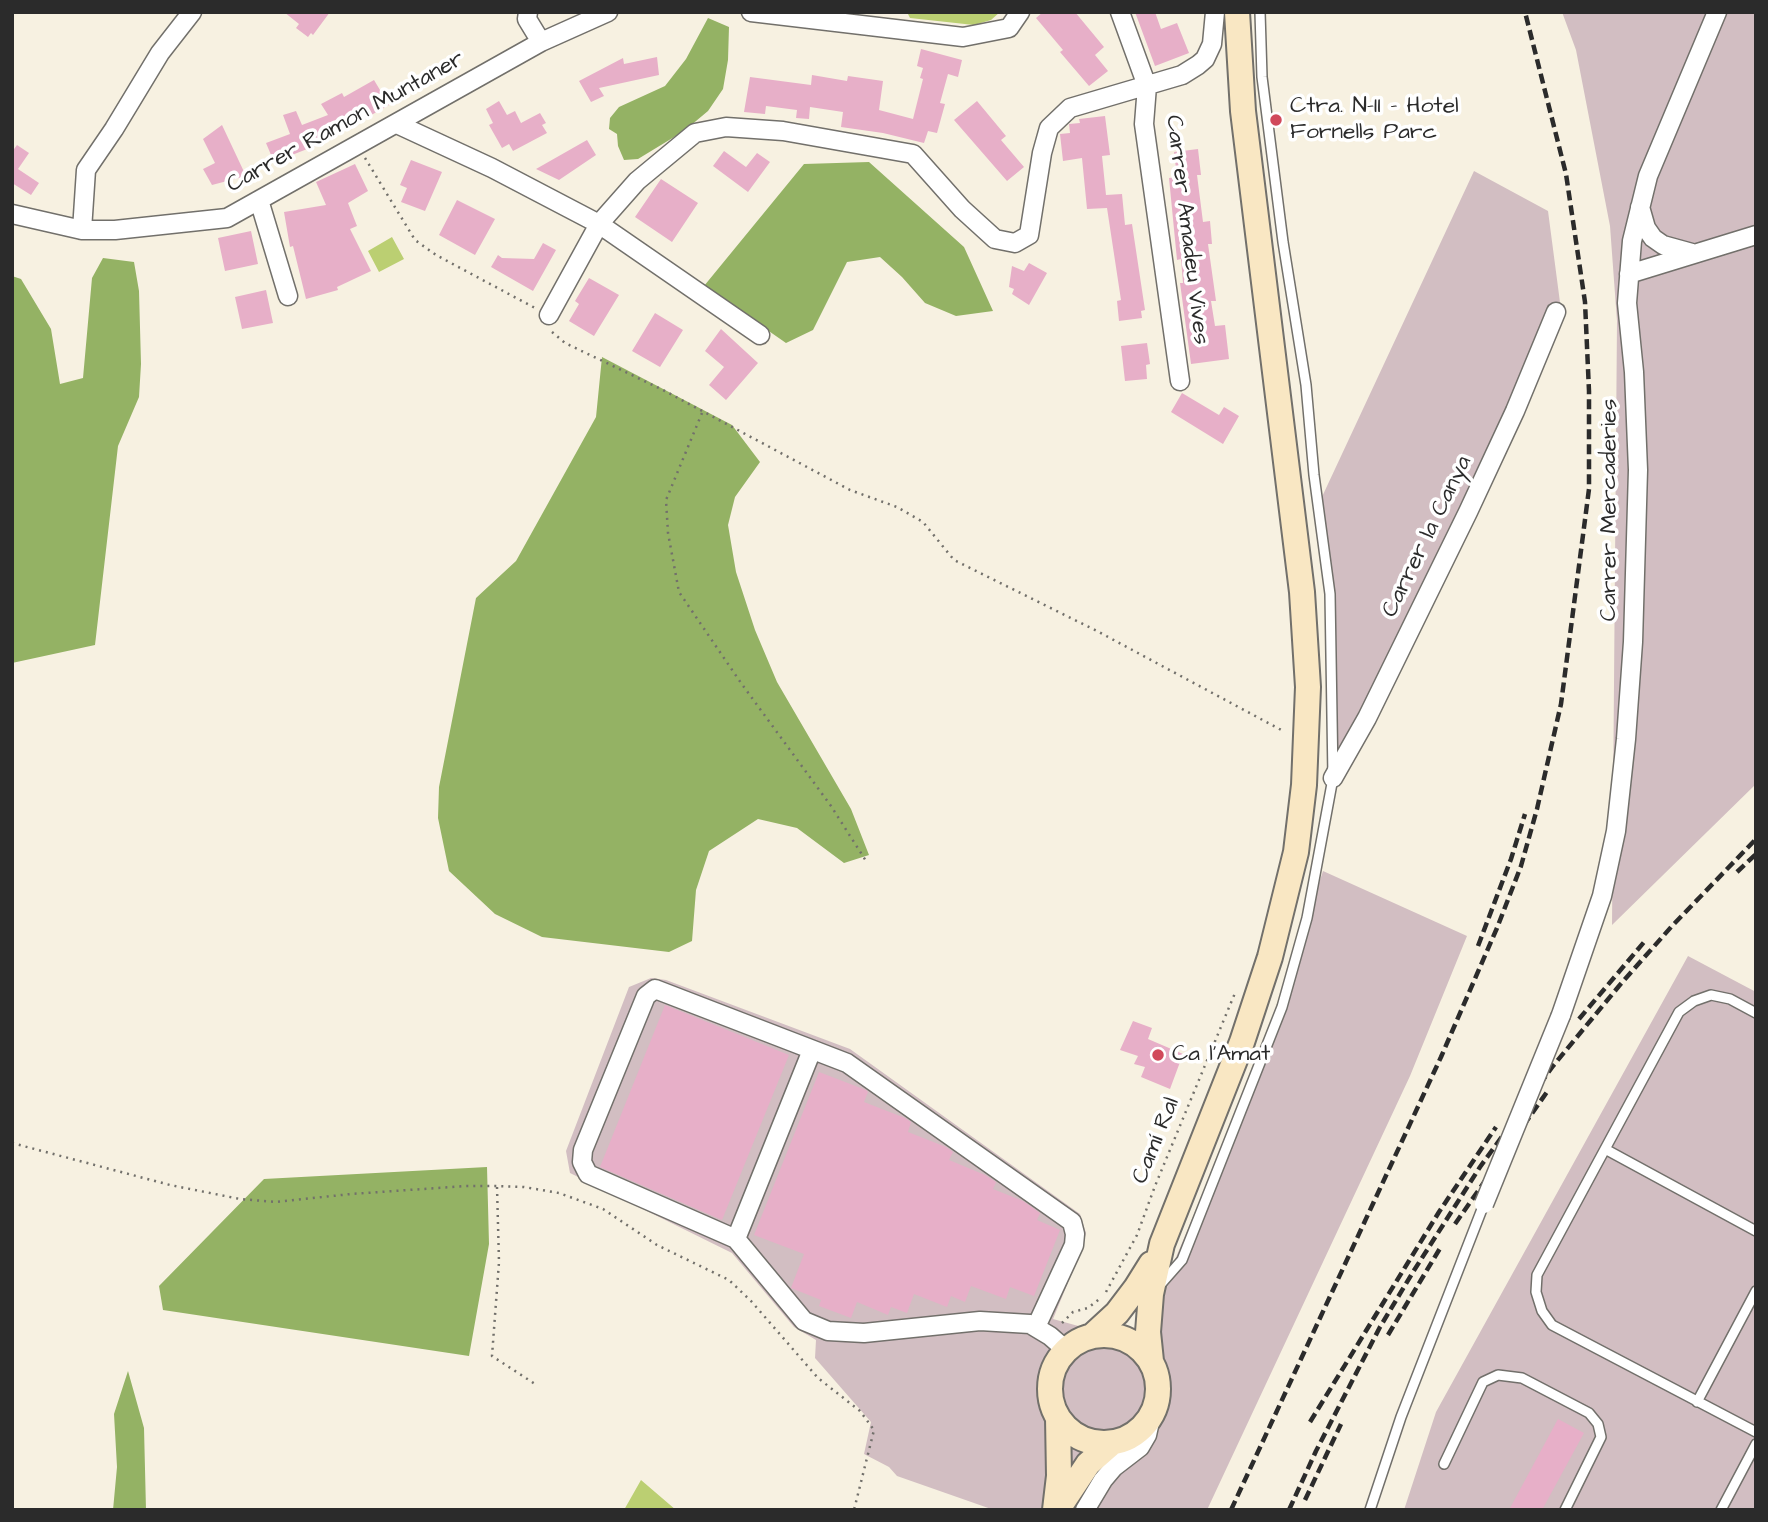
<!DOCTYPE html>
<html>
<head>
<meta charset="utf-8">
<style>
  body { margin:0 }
  #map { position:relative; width:1768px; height:1522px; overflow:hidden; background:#f7f1e1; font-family:"Architects Daughter",sans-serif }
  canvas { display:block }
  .frame { position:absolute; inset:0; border:14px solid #2b2b2b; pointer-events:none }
</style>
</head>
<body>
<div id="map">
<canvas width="1768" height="1522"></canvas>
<div class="frame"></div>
</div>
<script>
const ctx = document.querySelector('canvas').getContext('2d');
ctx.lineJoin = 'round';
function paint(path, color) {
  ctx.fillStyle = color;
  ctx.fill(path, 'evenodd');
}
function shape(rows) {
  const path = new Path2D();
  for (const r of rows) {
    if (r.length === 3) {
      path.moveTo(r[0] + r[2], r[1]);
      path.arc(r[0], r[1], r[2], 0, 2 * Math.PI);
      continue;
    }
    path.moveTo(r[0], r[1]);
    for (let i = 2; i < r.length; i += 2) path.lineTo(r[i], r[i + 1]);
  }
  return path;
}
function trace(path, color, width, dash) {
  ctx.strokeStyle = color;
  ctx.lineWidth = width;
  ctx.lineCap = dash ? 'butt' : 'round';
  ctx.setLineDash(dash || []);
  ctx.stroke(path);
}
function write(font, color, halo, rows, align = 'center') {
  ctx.font = font + ' "Architects Daughter",sans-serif';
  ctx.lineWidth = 7;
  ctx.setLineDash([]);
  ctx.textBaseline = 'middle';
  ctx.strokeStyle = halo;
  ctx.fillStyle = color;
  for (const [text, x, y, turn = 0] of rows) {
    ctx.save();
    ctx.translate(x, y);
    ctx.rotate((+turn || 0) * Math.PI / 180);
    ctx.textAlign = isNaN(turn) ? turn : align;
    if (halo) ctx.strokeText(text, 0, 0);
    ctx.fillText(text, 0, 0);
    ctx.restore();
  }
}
paint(shape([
  [1562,12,1756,12,1756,784,1612,925,1617,321,1610,226,1576,50],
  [1474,171,1548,211,1561,310,1339,761,1321,499],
  [1323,871,1467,936,1410,1076,1207,1510,994,1510,897,1476,889,1467,864,1454,871,1422,815,1358,816,1340,794,1327,732,1253,570,1173,566,1151,629,987,651,978,666,980,850,1049,1080,1214,1086,1233,1083,1246,1053,1319,1140,1343,1268,1038],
  [1688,956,1756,992,1756,1510,1404,1510,1436,1412]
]), '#d2bec2');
paint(shape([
  [907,12,1000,12,991,20,974,25,910,18],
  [392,237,404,259,379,272,368,251],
  [641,1480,676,1510,624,1510]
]), '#bbcf72');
paint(shape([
  [708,18,729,27,728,60,723,89,708,111,684,131,638,159,624,160,618,146,617,134,609,129,610,118,619,107,665,86,686,59],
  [869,162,964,247,993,311,956,316,925,303,902,277,880,257,847,262,813,330,786,343,704,286,804,164],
  [103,258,134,262,139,291,141,364,139,397,118,446,95,645,12,663,12,276,21,279,51,329,60,384,83,378,92,278],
  [602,357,732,425,760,462,735,497,728,525,736,572,755,630,777,682,851,809,869,855,844,863,797,828,758,819,709,851,696,890,692,941,669,952,542,937,495,914,449,871,438,818,439,787,476,598,516,561,596,417],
  [487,1167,489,1244,469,1356,163,1310,159,1286,264,1179],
  [128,1371,144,1428,146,1510,113,1510,117,1467,114,1414]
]), '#94b264');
paint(shape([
  [284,12,330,12,313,35,311,33,308,37,296,28,299,24],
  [1043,12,1075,12,1104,47,1095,55,1108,71,1089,86,1060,52,1063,50,1036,18],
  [1135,12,1155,12,1161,29,1177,23,1189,53,1155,66],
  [921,49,962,60,958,77,948,74,940,103,945,104,937,133,928,131,924,143,883,133,841,127,843,112,810,107,809,119,796,118,797,110,766,106,765,114,744,112,750,77,811,85,812,75,847,81,848,76,883,81,879,110,913,119,923,79,920,78,923,68,917,66],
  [657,57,659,75,599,88,604,96,591,102,579,81,623,58,624,64],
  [374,80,389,105,320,144,274,162,266,143,290,134,283,115,296,111,302,125,328,115,321,104,342,93,344,97],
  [499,101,507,115,515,111,521,123,540,113,546,123,542,125,547,133,513,151,509,144,502,148,489,125,493,123,486,109],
  [977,101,1006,136,1001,140,1024,167,1007,181,954,120],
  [1105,116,1110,155,1102,156,1106,195,1122,194,1125,225,1132,224,1145,310,1141,311,1142,318,1119,321,1117,301,1121,300,1107,208,1087,209,1082,158,1063,161,1060,134,1070,133,1069,124,1080,123,1079,119],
  [222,125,246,176,212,185,203,169,215,163,203,139],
  [587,140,596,155,559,180,536,169],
  [17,145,29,153,18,169,39,183,31,195,12,183,12,152],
  [1198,149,1201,175,1197,175,1203,222,1210,221,1212,244,1208,244,1216,301,1211,301,1215,326,1225,325,1229,359,1191,364,1180,283,1183,283,1181,259,1177,260,1169,178,1177,177,1174,152],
  [724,151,746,167,757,153,770,162,748,192,713,166],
  [411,160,442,172,425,211,401,202,407,188,400,185],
  [355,164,368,191,348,203,357,226,350,229,371,271,337,287,338,290,306,299,293,246,290,247,284,212,326,205,316,182],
  [661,179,698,203,672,242,635,217],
  [457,200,495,219,475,255,439,235],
  [251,231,258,264,225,271,218,238],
  [543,243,556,250,533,291,491,267,498,255,502,258,534,259],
  [1029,263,1047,273,1029,305,1012,294,1014,289,1009,287,1012,266,1024,271],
  [589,278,619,295,594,336,569,321,579,304,575,301],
  [266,290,273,323,242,329,235,297],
  [655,313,683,330,660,367,632,351],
  [721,329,758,363,726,400,709,385,724,367,705,351],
  [1147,343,1150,364,1146,365,1147,379,1125,381,1121,346],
  [1182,393,1219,415,1224,407,1239,416,1223,444,1171,412],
  [665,1005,789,1055,722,1220,600,1167],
  [1133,1021,1152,1028,1148,1039,1183,1054,1170,1089,1141,1077,1145,1067,1134,1064,1138,1056,1120,1050],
  [819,1072,866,1090,868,1092,864,1102,905,1118,911,1122,908,1132,946,1147,953,1152,949,1160,985,1175,996,1182,993,1189,1023,1201,1040,1213,1037,1220,1060,1230,1034,1296,1010,1287,1006,1299,971,1286,965,1302,951,1296,947,1307,914,1294,907,1313,891,1307,888,1315,857,1302,851,1318,819,1306,821,1300,791,1288,804,1254,754,1235],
  [1558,1419,1584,1433,1542,1510,1509,1510]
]), '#e7afc8');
const lane = shape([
  [1756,1013,1730,999,1711,995,1694,1001,1679,1012,1537,1275,1536,1292,1542,1311,1552,1325,1756,1432],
  [1605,1149,1756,1231],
  [1160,1285,1182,1260,1282,1007,1307,918,1333,778,1330,594,1314,475,1306,385,1283,242,1262,77,1260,12],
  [1697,1402,1756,1291],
  [1444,1464,1483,1382,1498,1375,1522,1378,1589,1413,1598,1424,1601,1437,1565,1510],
  [1370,1510,1401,1417,1484,1204],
  [1721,1510,1756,1444]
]);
const street = shape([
  [528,12,527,19,541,42],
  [751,12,963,37,1009,28,1020,12],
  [1120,12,1147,86,1144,124,1180,381],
  [397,124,492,168,599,224,760,335],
  [259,200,288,296],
  [1640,207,1646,228,1653,238,1663,245,1692,253],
  [12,214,82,230,115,230,227,218,541,42,608,12],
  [82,230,86,170,114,129,160,53,192,12],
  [1629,274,1756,235],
  [549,315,599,224,637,181,695,133,726,127,783,131,913,154,962,209,995,239,1015,243,1029,235,1042,153,1049,128,1070,108,1182,75,1198,65,1205,59,1212,44,1215,12],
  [1333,778,1367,718,1468,512,1515,411,1556,312],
  [1561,1015,1602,896,1616,831,1626,739,1633,642,1638,470,1634,372,1627,303,1632,241,1648,176,1717,12],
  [736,1239,812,1050],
  [1036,1327,1074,1245,1075,1234,1072,1222,847,1063,655,989,646,996,583,1150,582,1162,588,1174,736,1239,804,1321,828,1331,864,1333,980,1321,1030,1324,1050,1336,1066,1350],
  [1085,1510,1103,1480,1114,1467,1140,1447,1147,1435,1151,1417]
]);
const secondary = shape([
  [1104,1389,54],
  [1092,1336,1117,1313,1136,1288,1151,1264],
  [1151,1361,1148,1332,1151,1294,1162,1244,1242,1042,1270,957,1296,852,1304,785,1308,687,1302,592,1243,111,1237,12],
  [1058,1509,1088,1464,1112,1443],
  [1055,1510,1059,1476,1058,1418]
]);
trace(lane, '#72706b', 12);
trace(street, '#72706b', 21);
trace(secondary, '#72706b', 28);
trace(shape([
  [365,158,415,240,436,255,535,308],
  [552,332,565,343,663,390,850,490,897,507,923,522,954,560,1097,631,1285,732],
  [702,413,666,500,668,533,679,592,741,683,831,806,866,861],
  [12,1143,170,1185,240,1199,276,1202,351,1194,466,1186,497,1186,524,1187,559,1193,603,1209,657,1245,729,1280,751,1301,818,1378,860,1411,874,1430,854,1510],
  [497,1187,499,1262,492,1356,535,1384],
  [1106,1292,1137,1235,1155,1186,1235,993],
  [1062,1323,1073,1312,1088,1308,1102,1297]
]), '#72706b', 2.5, [2, 5]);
trace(lane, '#fff', 9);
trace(street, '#fff', 18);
trace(secondary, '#f9e7c3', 24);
trace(shape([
  [1737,872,1756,854],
  [1478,946,1511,859,1525,814],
  [1579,1019,1645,941],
  [1455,1224,1549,1089],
  [1388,1335,1442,1245],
  [1310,1422,1439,1212,1496,1127],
  [1305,1500,1341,1424],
  [1231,1510,1441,1057,1497,928,1521,866,1537,809,1561,704,1589,489,1589,391,1585,302,1566,174,1525,12],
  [1289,1510,1316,1451,1380,1327,1413,1272,1480,1167,1553,1066,1619,986,1672,926,1756,839]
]), '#2b2b2b', 4.5, [10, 5]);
const streetBridge = shape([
  [1484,1204,1561,1015]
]);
trace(streetBridge, '#72706b', 21, []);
trace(streetBridge, '#fff', 18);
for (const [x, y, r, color] of [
  [1276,120,7,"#d1495b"],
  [1158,1055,7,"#d1495b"]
]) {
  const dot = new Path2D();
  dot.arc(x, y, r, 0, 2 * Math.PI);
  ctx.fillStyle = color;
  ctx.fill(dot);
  trace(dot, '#fff', 2.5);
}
write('23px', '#2b2b2b', '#fff', [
  ["Ctra. N-II - Hotel",1290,107],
  ["Fornells Parc",1290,133],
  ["Ca l'Amat",1172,1055]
], 'left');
write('23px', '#2b2b2b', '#fff', [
  ["Carrer Ramon Muntaner",346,123,-29],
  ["Carrer Amadeu Vives",1186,230,83],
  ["Carrer Mercaderies",1610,510,-90],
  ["Carrer la Canya",1428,537,-64],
  ["Camí Ral",1157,1141,-68]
]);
</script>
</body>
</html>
